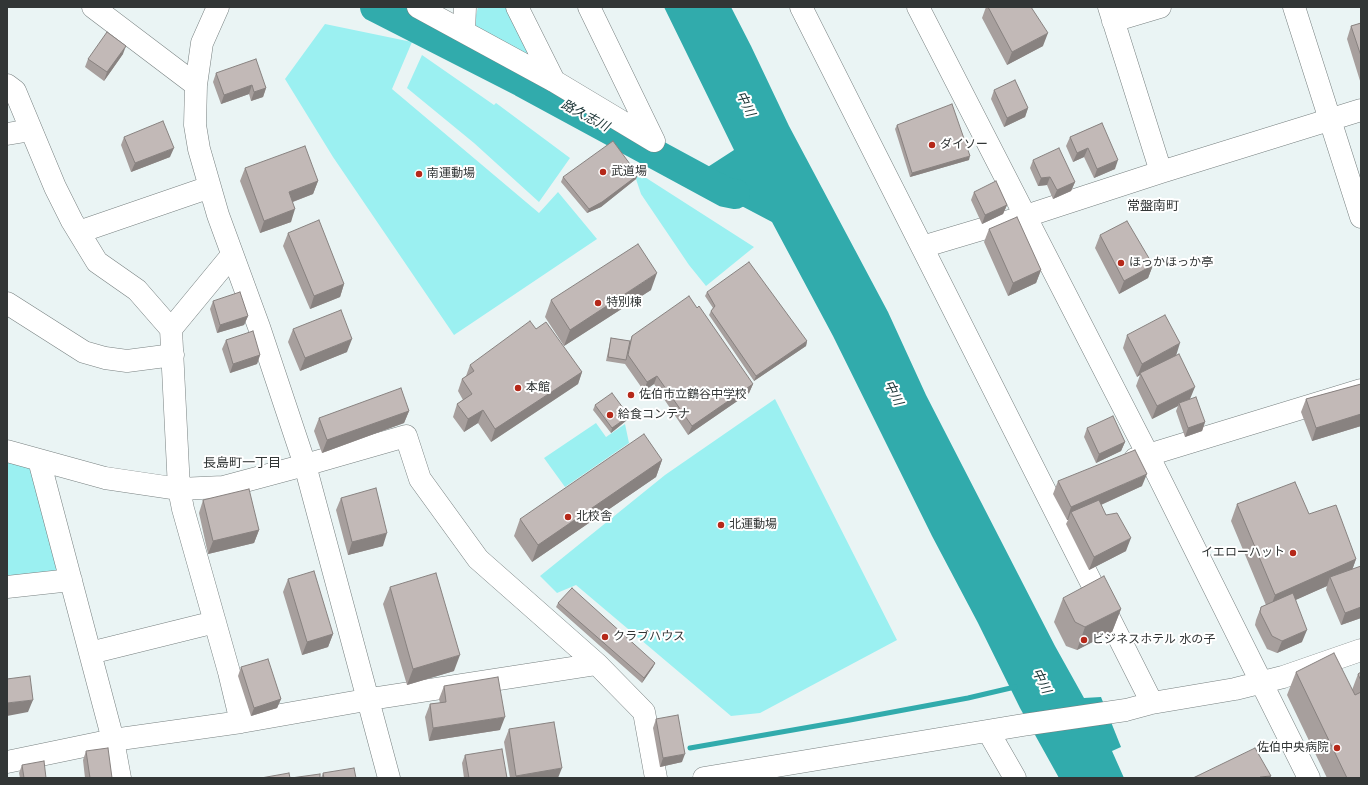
<!DOCTYPE html>
<html>
<head>
<meta charset="utf-8">
<style>
  body { margin:0 }
  #map { position:relative; width:1368px; height:785px; overflow:hidden; background:#eaf4f4; font-family:Arial,sans-serif }
  canvas { display:block }
  .frame { position:absolute; inset:0; border:8px solid #323636; pointer-events:none }
</style>
</head>
<body>
<div id="map">
<canvas width="1368" height="785"></canvas>
<div class="frame"></div>
</div>
<script>
const ctx = document.querySelector('canvas').getContext('2d');
ctx.lineJoin = 'round';
function paint(path, color) {
  ctx.fillStyle = color;
  ctx.fill(path, 'evenodd');
}
function shape(rows) {
  const path = new Path2D();
  for (const r of rows) {
    path.moveTo(r[0], r[1]);
    for (let i = 2; i < r.length; i += 2) path.lineTo(r[i], r[i + 1]);
  }
  return path;
}
function trace(path, color, width, dash) {
  ctx.strokeStyle = color;
  ctx.lineWidth = width;
  ctx.lineCap = dash ? 'butt' : 'round';
  ctx.setLineDash(dash || []);
  ctx.stroke(path);
}
function write(font, color, halo, rows, align = 'center') {
  ctx.font = font + ' Arial,"Noto Sans JP",sans-serif';
  ctx.lineWidth = 4;
  ctx.setLineDash([]);
  ctx.textBaseline = 'middle';
  ctx.strokeStyle = halo;
  ctx.fillStyle = color;
  for (const [text, x, y, turn = 0] of rows) {
    ctx.save();
    ctx.translate(x, y);
    ctx.rotate((+turn || 0) * Math.PI / 180);
    ctx.textAlign = isNaN(turn) ? turn : align;
    if (halo) ctx.strokeText(text, 0, 0);
    ctx.fillText(text, 0, 0);
    ctx.restore();
  }
}
paint(shape([
  [478,7,512,7,538,65,473,28],
  [325,24,412,42,392,89,539,213,558,192,597,239,454,335,333,157,285,79],
  [422,55,494,105,496,103,570,158,539,202,474,143,407,88],
  [626,165,754,247,706,286,689,265,641,194,636,179],
  [775,399,897,640,760,713,731,716,576,585,557,593,540,576,665,475],
  [596,423,606,437,625,424,629,443,565,487,544,458],
  [7,455,35,462,64,572,7,580]
]), '#9bf0f1');
paint(shape([
  [664,7,731,7,751,46,789,126,888,312,926,395,1055,646,1084,698,1101,697,1121,747,1112,751,1124,778,1059,778,1020,708,978,623,932,536,833,336,772,222,696,182,700,172,734,150]
]), '#31abac');
trace(shape([
  [690,748,850,720,968,698,1015,687]
]), '#31abac', 5);
trace(shape([
  [375,7,522,82,725,192,735,194]
]), '#31abac', 30);
const minor = shape([
  [93,7,196,85],
  [218,7,202,43,196,85,195,125,199,149,218,215,259,327,305,465,389,778],
  [418,7,554,81,654,141,589,7],
  [517,7,554,81],
  [801,7,1152,703],
  [918,7,1148,455,1309,778],
  [1109,7,1161,172],
  [1294,7,1361,217],
  [1113,21,1160,7],
  [464,32,465,7],
  [7,85,15,91,55,187,72,221,97,262,137,290,171,329,179,489,183,509,229,672,241,722],
  [7,134,31,130],
  [79,232,210,187],
  [922,247,1026,216,1161,172,1361,110],
  [7,303,84,352,105,358,127,361,173,355],
  [171,329,232,255],
  [7,451,105,478,179,489,223,487,305,465,406,436,420,479,478,559,597,664,644,712,656,778],
  [1135,459,1361,390],
  [39,460,113,740,120,778],
  [7,587,71,580],
  [90,653,215,622],
  [988,731,1015,778],
  [7,762,113,740,241,722,377,698,597,664],
  [704,778,1023,725,1126,710,1152,703,1235,689,1283,677,1361,650]
]);
trace(minor, '#788181', 23);
trace(minor, '#fff', 22);
paint(shape([
  [986,7,988,7,1043,46,1007,65,982,18],
  [1361,23,1361,84,1347,39,1351,26],
  [123,54,104,81,85,67,88,59],
  [216,73,266,88,263,97,251,101,249,94,221,104,213,82],
  [994,90,1028,108,1025,117,1004,127,991,99],
  [1102,123,1115,169,1094,178,1084,157,1073,162,1066,146,1070,137],
  [897,125,969,160,910,177,895,129],
  [124,137,170,157,131,172,121,145],
  [1033,160,1075,182,1071,191,1053,199,1047,185,1038,186,1030,168],
  [245,168,318,181,313,194,293,202,291,222,260,233,240,181],
  [563,177,636,179,601,207,587,213,561,182],
  [974,192,1007,205,1003,214,982,224,971,200],
  [989,229,1041,270,1036,283,1008,296,984,242],
  [288,233,344,284,340,297,310,309,283,246],
  [1100,235,1153,265,1148,278,1119,294,1095,248],
  [651,290,564,346,545,317,551,300],
  [707,292,807,341,806,346,754,381,709,315,711,311,713,308,705,296],
  [213,301,248,316,244,325,217,333,210,309],
  [293,329,347,352,300,371,288,342],
  [536,329,582,372,578,384,491,442,478,423,464,432,453,417,457,404,463,400,458,391,462,379,466,376,470,365],
  [1127,335,1176,356,1190,399,1205,422,1202,431,1185,437,1176,411,1178,406,1152,419,1136,386,1140,375,1137,377,1123,348],
  [632,336,753,384,749,393,688,435,654,384,644,391,625,364,606,361,610,342,611,338,630,341],
  [226,340,260,355,257,364,230,373,222,349],
  [1361,384,1361,426,1312,441,1301,412,1306,399],
  [595,405,627,420,611,433,593,410],
  [409,411,404,423,322,453,314,431,319,418],
  [1087,428,1125,442,1121,451,1096,463,1084,437],
  [662,460,656,477,532,562,514,536,520,519],
  [1058,481,1142,486,1101,505,1106,515,1126,551,1089,570,1066,524,1068,520,1067,520,1053,494],
  [341,498,383,546,348,555,336,510],
  [203,500,259,530,254,543,208,554,199,513],
  [1237,504,1309,514,1356,559,1352,570,1361,566,1361,618,1341,625,1326,590,1327,586,1295,600,1302,642,1277,653,1267,649,1255,625,1256,620,1261,607,1266,605,1231,521],
  [288,579,333,634,328,647,302,655,283,592],
  [390,587,454,671,407,685,383,604],
  [1063,598,1121,609,1112,632,1077,650,1066,646,1054,622],
  [558,603,655,663,653,667,642,683,556,607],
  [241,667,281,699,277,708,251,716,238,676],
  [1296,672,1352,690,1358,674,1361,672,1361,778,1327,778,1287,695],
  [444,686,500,730,429,741,425,717,430,704,440,703,439,699],
  [656,719,682,762,660,767,653,728],
  [509,729,558,778,510,778,504,742],
  [86,751,112,778,85,778,83,760],
  [465,755,507,778,464,778,462,763],
  [22,765,46,778,20,778,19,773],
  [323,773,356,778,321,778]
]), '#a79f9d');
paint(shape([
  [1048,33,1043,46,1007,65,1012,52],
  [126,46,123,54,104,81,107,72],
  [252,85,249,94,221,104,224,95],
  [266,88,263,97,251,101,254,92],
  [1028,108,1025,117,1004,127,1007,118],
  [174,148,170,157,131,172,135,163],
  [1088,148,1084,157,1073,162,1077,153],
  [970,156,969,160,910,177,912,173],
  [1118,160,1115,169,1094,178,1097,169],
  [638,175,636,179,601,207,587,213,589,209],
  [1050,177,1047,185,1038,186,1041,178],
  [318,181,313,194,284,205,289,192],
  [1075,182,1071,191,1053,199,1057,190],
  [1007,205,1003,214,982,224,985,215],
  [295,209,291,222,260,233,264,221],
  [1153,265,1148,278,1119,294,1124,281],
  [1041,270,1036,283,1008,296,1013,283],
  [657,273,651,290,564,346,570,330],
  [344,284,340,297,310,309,314,296],
  [248,316,244,325,217,333,220,325],
  [352,339,347,352,300,371,305,358],
  [807,341,806,346,754,381,756,376],
  [1180,343,1176,356,1140,373,1140,375,1137,377,1142,364],
  [260,355,257,364,230,373,233,364],
  [582,372,578,384,491,442,495,429],
  [657,376,654,384,644,391,647,382],
  [753,384,749,393,688,435,692,426],
  [1195,387,1190,399,1179,403,1178,406,1152,419,1157,406],
  [483,410,478,423,464,432,468,419],
  [409,411,404,423,322,453,327,440],
  [1361,414,1361,426,1312,441,1316,428],
  [629,416,627,420,611,433,612,428],
  [1205,422,1202,431,1185,437,1188,428],
  [1125,442,1121,451,1096,463,1099,454],
  [662,460,656,477,532,562,538,545],
  [1147,474,1142,486,1074,517,1071,512,1068,520,1067,520,1071,507],
  [259,530,254,543,208,554,213,541],
  [387,533,383,546,348,555,352,542],
  [1131,538,1126,551,1089,570,1094,557],
  [1356,559,1350,576,1330,577,1327,586,1269,612,1275,595],
  [1361,607,1361,618,1341,625,1345,613],
  [1121,609,1112,632,1077,650,1085,627],
  [1307,630,1302,642,1277,653,1282,641],
  [333,634,328,647,302,655,307,642],
  [460,655,454,671,407,685,413,669],
  [655,663,653,667,642,683,644,678],
  [281,699,277,708,251,716,254,708],
  [33,700,28,712,7,716,7,703],
  [505,717,500,730,429,741,433,728],
  [685,754,682,762,660,767,663,758],
  [562,768,558,778,516,778,516,776],
  [1271,776,1270,778,1260,778,1260,777]
]), '#888280');
const building = shape([
  [988,7,1031,7,1048,33,1012,52,988,7],
  [1361,23,1361,56,1351,26,1361,23],
  [107,32,126,46,107,72,88,59,107,32],
  [256,59,266,88,254,92,252,85,224,95,216,73,256,59],
  [1015,80,1028,108,1007,118,994,90,1015,80],
  [952,104,970,156,912,173,897,125,952,104],
  [163,121,174,148,135,163,124,137,163,121],
  [1102,123,1118,160,1097,169,1088,148,1077,153,1070,137,1102,123],
  [613,141,638,175,602,202,589,209,563,177,613,141],
  [305,146,318,181,289,192,295,209,264,221,245,168,305,146],
  [1059,148,1075,182,1057,190,1050,177,1041,178,1033,160,1059,148],
  [996,181,1007,205,985,215,974,192,996,181],
  [1017,217,1041,270,1013,283,989,229,1017,217],
  [319,220,344,284,314,296,288,233,319,220],
  [1127,221,1153,265,1124,281,1100,235,1127,221],
  [638,244,657,273,570,330,551,300,638,244],
  [749,262,807,341,756,376,711,311,715,306,707,292,749,262],
  [240,292,248,316,220,325,213,301,240,292],
  [689,296,697,308,699,306,753,384,692,426,657,376,647,382,628,355,632,336,689,296],
  [341,310,352,339,305,358,293,329,341,310],
  [1165,315,1180,343,1142,364,1127,335,1165,315],
  [530,321,536,329,546,322,582,372,495,429,483,410,468,419,457,404,472,394,462,379,474,371,470,365,530,321],
  [253,331,260,355,233,364,226,340,253,331],
  [611,338,630,341,626,360,608,357,611,338],
  [1179,354,1195,387,1157,406,1140,373,1179,354],
  [1361,384,1361,414,1316,428,1306,399,1361,384],
  [401,388,409,411,327,440,319,418,401,388],
  [612,393,629,416,612,428,595,405,612,393],
  [1196,397,1205,422,1188,428,1179,403,1196,397],
  [1113,416,1125,442,1099,454,1087,428,1113,416],
  [644,434,662,460,538,545,520,519,644,434],
  [1135,450,1147,474,1071,507,1058,481,1135,450],
  [1295,482,1309,514,1336,505,1356,559,1275,595,1237,504,1295,482],
  [376,488,387,533,352,542,341,498,376,488],
  [249,489,259,530,213,541,203,500,249,489],
  [1099,500,1106,515,1117,513,1131,538,1094,557,1071,512,1099,500],
  [1361,566,1361,607,1345,613,1330,577,1361,566],
  [314,571,333,634,307,642,288,579,314,571],
  [436,573,460,655,413,669,390,587,436,573],
  [1104,576,1121,609,1085,627,1075,622,1063,598,1104,576],
  [572,588,655,663,644,678,558,603,572,588],
  [1293,593,1307,630,1282,641,1272,636,1260,612,1261,607,1293,593],
  [1334,653,1355,695,1361,692,1361,778,1347,778,1296,672,1334,653],
  [268,659,281,699,254,708,241,667,268,659],
  [1361,672,1361,681,1358,674,1361,672],
  [30,676,33,700,7,703,7,679,30,676],
  [498,677,505,717,433,728,430,704,446,702,444,686,498,677],
  [678,715,685,754,663,758,656,719,678,715],
  [554,722,562,768,516,776,509,729,554,722],
  [108,748,112,778,90,778,86,751,108,748],
  [1255,748,1271,776,1260,777,1260,778,1193,778,1255,748],
  [502,749,507,778,469,778,465,755,502,749],
  [44,761,46,778,24,778,22,765,44,761],
  [354,768,356,778,324,778,323,773,354,768],
  [289,773,290,778,261,778,289,773],
  [320,774,320,778,291,778,320,774]
]);
paint(building, '#c2b9b7');
trace(building, '#888280', 1);
for (const [x, y, r, color] of [
  [932,145,4,"#b52819"],
  [603,172,4,"#b52819"],
  [419,174,4,"#b52819"],
  [1121,263,4,"#b52819"],
  [598,303,4,"#b52819"],
  [518,388,4,"#b52819"],
  [631,395,4,"#b52819"],
  [610,415,4,"#b52819"],
  [568,517,4,"#b52819"],
  [721,525,4,"#b52819"],
  [1293,553,4,"#b52819"],
  [605,637,4,"#b52819"],
  [1084,640,4,"#b52819"],
  [1337,748,4,"#b52819"]
]) {
  const dot = new Path2D();
  dot.arc(x, y, r, 0, 2 * Math.PI);
  ctx.fillStyle = color;
  ctx.fill(dot);
  trace(dot, '#fff', 1.5);
}
write('12px', '#323636', '#fff', [
  ["ダイソー",940,145],
  ["武道場",611,172],
  ["南運動場",427,174],
  ["ほっかほっか亭",1129,263],
  ["特別棟",606,303],
  ["本館",526,388],
  ["佐伯市立鶴谷中学校",639,395],
  ["給食コンテナ",618,415],
  ["北校舎",576,517],
  ["北運動場",729,525],
  ["イエローハット",1285,553,"right"],
  ["クラブハウス",613,637],
  ["ビジネスホテル 水の子",1092,640],
  ["佐伯中央病院",1329,748,"right"]
], 'left');
write('italic 13px', '#1b3435', '#fff', [
  ["中川",745,104,63],
  ["路久志川",585,116,28],
  ["中川",893,393,63],
  ["中川",1041,681,63]
]);
write('13px', '#323636', '#fff', [
  ["常盤南町",1153,206],
  ["長島町一丁目",242,463]
]);
</script>
</body>
</html>
